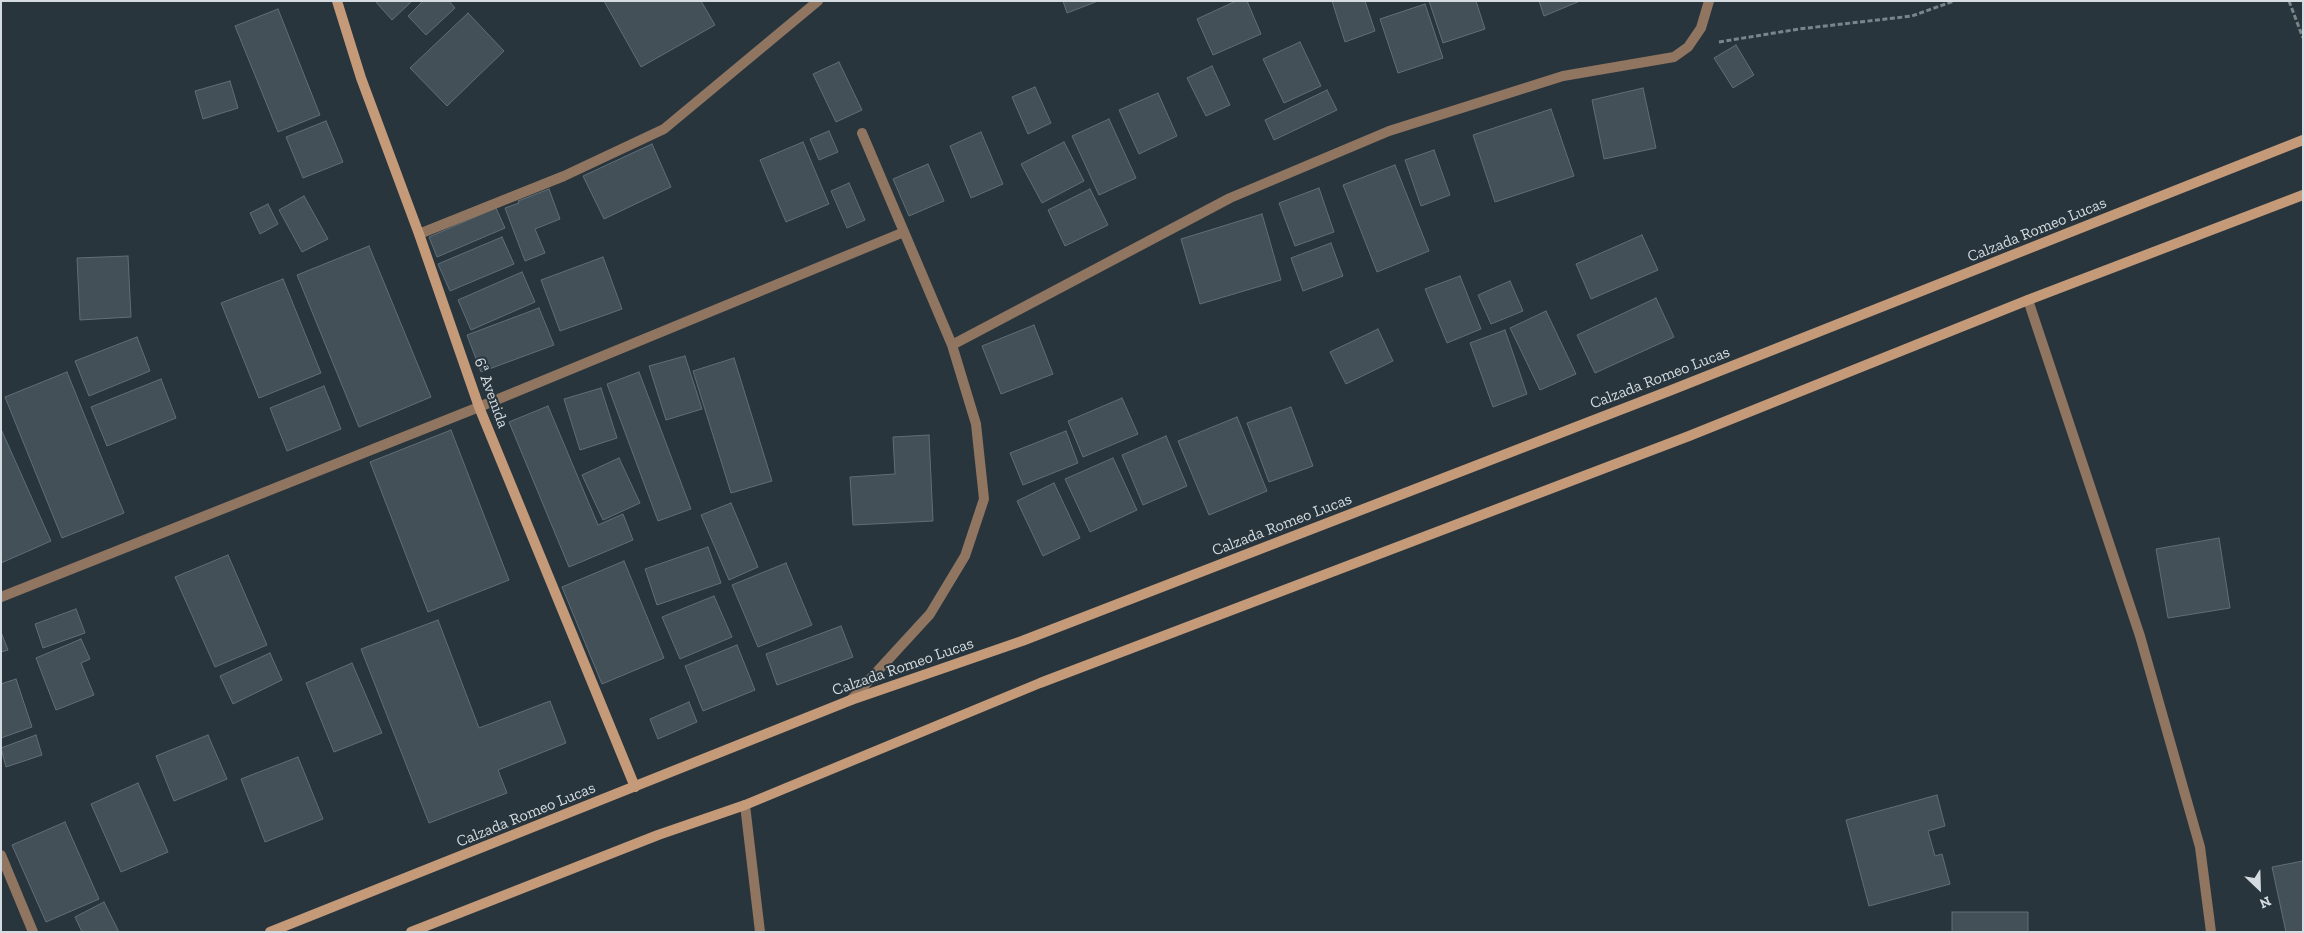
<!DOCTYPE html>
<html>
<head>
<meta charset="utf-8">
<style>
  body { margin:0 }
  #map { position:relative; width:2304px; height:933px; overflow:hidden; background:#29353d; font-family:"Zilla Slab",serif }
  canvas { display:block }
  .frame { position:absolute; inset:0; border:2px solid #d4dce1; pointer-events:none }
  .north { position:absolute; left:2234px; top:863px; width:50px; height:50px; -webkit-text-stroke:4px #29353d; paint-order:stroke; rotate:156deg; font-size:14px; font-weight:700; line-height:20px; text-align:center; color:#d4dce1 }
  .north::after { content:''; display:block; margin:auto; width:18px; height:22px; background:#d4dce1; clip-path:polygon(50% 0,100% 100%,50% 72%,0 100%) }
</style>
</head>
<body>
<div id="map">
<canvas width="2304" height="933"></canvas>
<div class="frame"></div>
<div class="north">N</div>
</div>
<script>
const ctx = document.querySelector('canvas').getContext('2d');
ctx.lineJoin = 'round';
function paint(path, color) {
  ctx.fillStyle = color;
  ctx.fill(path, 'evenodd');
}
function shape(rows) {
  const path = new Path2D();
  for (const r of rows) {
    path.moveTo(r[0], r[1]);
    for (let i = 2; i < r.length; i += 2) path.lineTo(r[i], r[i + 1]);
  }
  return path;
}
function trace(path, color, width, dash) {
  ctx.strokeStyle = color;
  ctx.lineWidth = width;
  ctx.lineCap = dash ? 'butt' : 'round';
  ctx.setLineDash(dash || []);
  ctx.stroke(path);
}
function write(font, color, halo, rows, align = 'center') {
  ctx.font = font + ' "Zilla Slab",serif';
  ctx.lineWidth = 4;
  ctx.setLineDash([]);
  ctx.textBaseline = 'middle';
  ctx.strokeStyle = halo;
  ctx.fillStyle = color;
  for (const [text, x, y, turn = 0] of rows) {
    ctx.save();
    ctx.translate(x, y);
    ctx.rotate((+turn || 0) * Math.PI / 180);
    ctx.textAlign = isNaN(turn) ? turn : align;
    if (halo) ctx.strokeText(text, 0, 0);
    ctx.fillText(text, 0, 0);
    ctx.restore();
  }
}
const building = shape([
  [375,1,412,1,392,20,375,1],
  [423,1,449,1,455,8,426,35,408,16,423,1],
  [604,1,701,1,715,25,641,67,604,1],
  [1063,1,1098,1,1067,13,1063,1],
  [1236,1,1247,1,1261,34,1213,55,1197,19,1236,1],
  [1332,1,1365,1,1375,31,1345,42,1332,1],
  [1429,1,1476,1,1485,29,1443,43,1429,1],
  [1539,1,1580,1,1544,16,1539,1],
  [1425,4,1443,58,1398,73,1380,19,1425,4],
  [278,9,320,115,278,132,235,26,278,9],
  [468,13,504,51,447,106,410,68,468,13],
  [1300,42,1321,86,1284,103,1263,59,1300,42],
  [1736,45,1754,75,1733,88,1714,58,1736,45],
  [839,62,862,110,836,122,813,74,839,62],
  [1212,66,1230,105,1206,116,1187,78,1212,66],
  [230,81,238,108,203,119,195,91,230,81],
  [1035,87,1051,123,1028,134,1012,97,1035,87],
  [1643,88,1656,148,1604,159,1592,100,1643,88],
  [1327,90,1337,110,1274,140,1265,120,1327,90],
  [1158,93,1177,136,1139,154,1119,110,1158,93],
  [1551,109,1574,176,1495,202,1473,135,1551,109],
  [1109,119,1136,178,1099,195,1072,136,1109,119],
  [326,121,343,162,303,178,286,137,326,121],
  [829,131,838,152,819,160,810,139,829,131],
  [981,132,1003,184,971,198,950,146,981,132],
  [803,142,829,204,786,222,760,160,803,142],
  [1064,142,1084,181,1042,203,1021,164,1064,142],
  [652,144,671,187,604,219,583,176,652,144],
  [1434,150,1450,195,1421,206,1405,160,1434,150],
  [928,164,944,201,909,216,893,179,928,164],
  [1395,165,1429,251,1377,272,1343,185,1395,165],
  [849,183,865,220,847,228,831,191,849,183],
  [1319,188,1334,232,1295,246,1279,203,1319,188],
  [549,189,560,219,535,229,545,253,525,261,505,208,519,203,518,201,549,189],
  [1090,189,1108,225,1065,246,1048,210,1090,189],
  [304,196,328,239,302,252,279,210,304,196],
  [268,204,278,224,260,234,250,213,268,204],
  [496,208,505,228,437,257,429,237,496,208],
  [1262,214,1281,280,1200,304,1181,239,1262,214],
  [1642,235,1658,270,1591,299,1576,264,1642,235],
  [502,237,514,264,450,291,438,264,502,237],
  [1331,243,1343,276,1303,291,1291,258,1331,243],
  [369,246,431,397,359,427,297,275,369,246],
  [128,256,131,317,80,320,77,258,128,256],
  [603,257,622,309,560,331,541,280,603,257],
  [522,272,535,302,471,330,458,300,522,272],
  [1460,276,1481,329,1447,343,1425,289,1460,276],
  [283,279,321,373,259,398,221,303,283,279],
  [1510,281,1523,311,1491,324,1478,295,1510,281],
  [1656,298,1674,337,1595,373,1577,335,1656,298],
  [539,308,554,345,481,372,467,335,539,308],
  [1546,311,1576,374,1540,390,1510,328,1546,311],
  [1034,325,1053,374,1001,394,982,346,1034,325],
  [1378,329,1393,361,1346,384,1330,352,1378,329],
  [1505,330,1527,394,1493,407,1470,343,1505,330],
  [137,337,150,371,89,396,75,361,137,337],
  [685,356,702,409,666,420,649,366,685,356],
  [734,358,772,481,731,493,693,371,734,358],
  [67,372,124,513,62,538,5,397,67,372],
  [639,372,691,509,658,521,607,384,639,372],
  [161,379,176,418,107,446,91,407,161,379],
  [324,386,341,429,287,451,270,408,324,386],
  [601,388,617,438,580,450,564,399,601,388],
  [1122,398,1138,434,1083,457,1068,421,1122,398],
  [548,406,598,525,623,514,633,540,569,567,509,422,548,406],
  [1291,407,1313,466,1269,482,1247,423,1291,407],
  [1237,417,1267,491,1209,515,1178,441,1237,417],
  [1,429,51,541,1,563,1,429],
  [451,430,509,580,428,612,370,462,451,430],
  [1066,431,1078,463,1023,485,1010,453,1066,431],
  [929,435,933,521,853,525,850,477,895,474,893,437,929,435],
  [1166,436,1187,486,1143,505,1122,455,1166,436],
  [619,458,640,503,603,520,582,475,619,458],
  [1113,458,1137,510,1090,532,1065,479,1113,458],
  [1054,483,1080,538,1043,556,1017,501,1054,483],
  [731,503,758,567,729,580,701,515,731,503],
  [2219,538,2230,608,2168,618,2156,549,2219,538],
  [708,547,721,583,657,605,645,569,708,547],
  [228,555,267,645,215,667,175,577,228,555],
  [624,561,664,658,602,684,562,587,624,561],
  [786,563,812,625,758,647,732,585,786,563],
  [714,596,732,637,680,659,662,617,714,596],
  [76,609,85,633,43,648,35,624,76,609],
  [438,620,479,728,550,701,566,743,498,770,507,793,429,823,361,649,438,620],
  [841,626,853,657,777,685,766,654,841,626],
  [1,632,8,650,1,652,1,632],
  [81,639,90,659,81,663,94,695,56,710,36,658,81,639],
  [737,645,755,690,703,711,685,666,737,645],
  [270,653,282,680,233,704,220,676,270,653],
  [352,663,382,733,334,752,306,683,352,663],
  [16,679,32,727,1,738,1,684,16,679],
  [689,702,697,722,658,739,650,719,689,702],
  [36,735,42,755,6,767,1,748,36,735],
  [208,735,227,779,174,801,156,756,208,735],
  [298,757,323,819,265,842,241,779,298,757],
  [138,783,168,852,121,872,91,804,138,783],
  [1937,795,1945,826,1928,831,1935,856,1942,854,1950,884,1869,906,1846,820,1937,795],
  [65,822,99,899,46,922,12,845,65,822],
  [2303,861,2303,932,2286,932,2272,867,2303,861],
  [104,902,119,932,82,932,75,917,104,902],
  [1952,912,2028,912,2028,932,1952,932,1952,912]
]);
paint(building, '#435058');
trace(building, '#606e77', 1);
trace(shape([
  [2289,1,2303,38],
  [1719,42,1799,29,1912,16,1954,1]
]), '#7a848b', 3, [5, 2.5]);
trace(shape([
  [419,234,564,176,664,129,818,1],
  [2028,300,2140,636,2200,847,2211,932],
  [952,345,1230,198,1389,131,1563,76,1674,57,1688,47,1701,28,1709,1],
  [1,597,479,407,904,232],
  [851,700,930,614,965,556,984,499,976,424,952,345,862,133],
  [745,805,760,932],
  [1,855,33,932]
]), '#907561', 10);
trace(shape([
  [337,1,361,78,419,234,479,407,635,787],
  [270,932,851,700,1022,641,1669,391,2303,140],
  [411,932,658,835,745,805,1040,683,1689,436,2028,300,2303,195]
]), '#c59a79', 10);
write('16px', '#d4dce1', '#29353d', [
  ["Calzada Romeo Lucas",2037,230,-22],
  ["Calzada Romeo Lucas",1660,378,-21],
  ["6ª Avenida",491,393,70],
  ["Calzada Romeo Lucas",1282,525,-21],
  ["Calzada Romeo Lucas",903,667,-19],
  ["Calzada Romeo Lucas",526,815,-22]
]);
</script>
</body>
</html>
